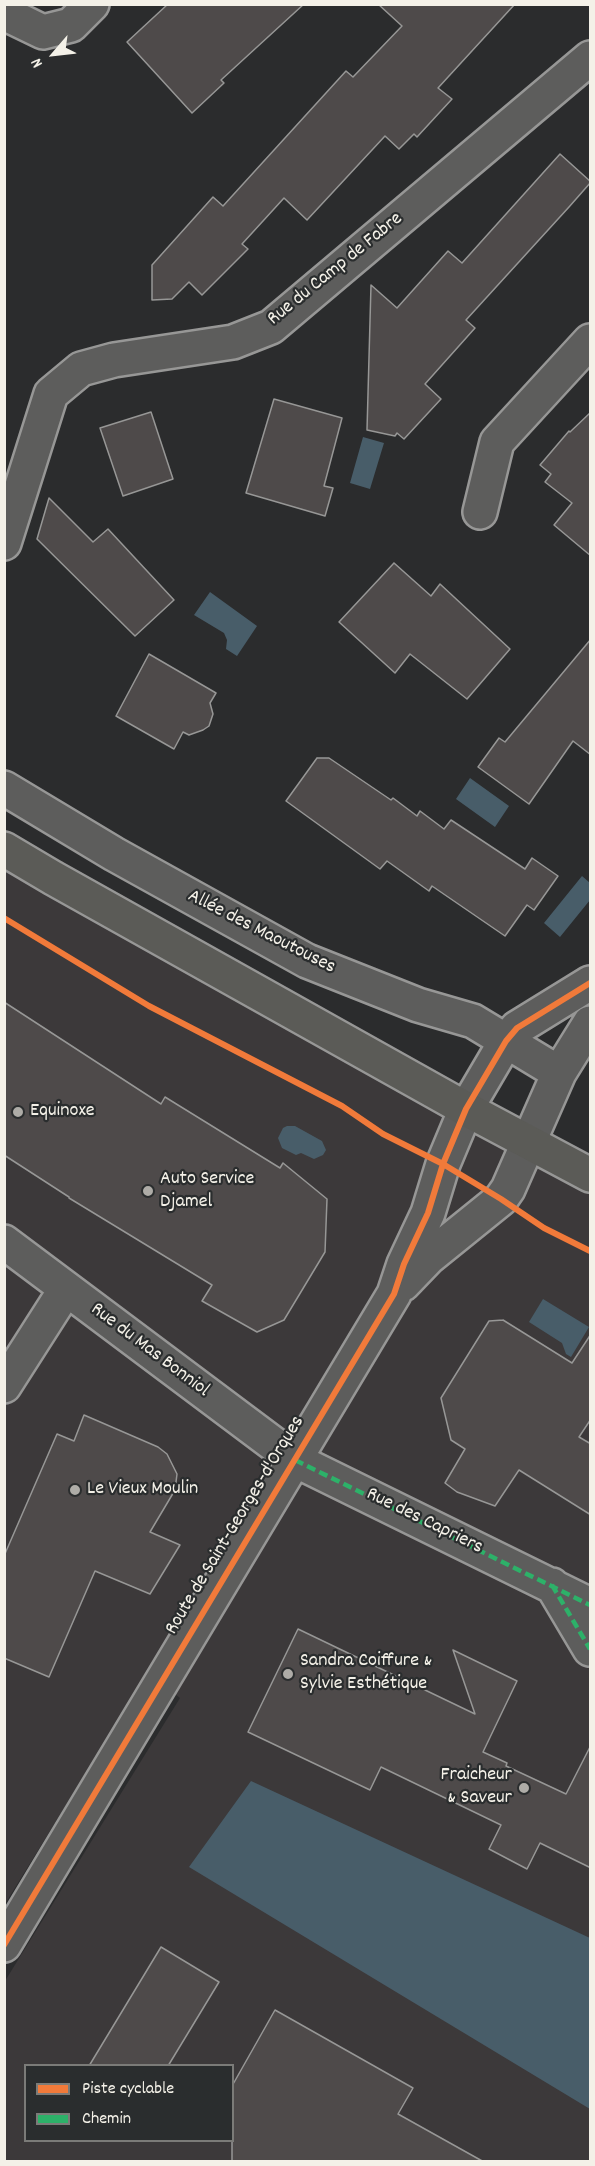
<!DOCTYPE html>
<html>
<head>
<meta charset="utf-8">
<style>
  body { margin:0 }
  #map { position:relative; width:595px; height:2166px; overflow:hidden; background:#2b2c2d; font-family:Dekko,sans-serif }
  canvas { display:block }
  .frame { position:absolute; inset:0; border:6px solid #f4f1e8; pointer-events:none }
  .legend { position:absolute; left:24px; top:2064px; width:210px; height:78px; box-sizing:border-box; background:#2a2d2e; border:2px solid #7b7b78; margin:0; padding:8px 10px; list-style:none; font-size:18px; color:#f4f1e8 }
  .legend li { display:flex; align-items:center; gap:12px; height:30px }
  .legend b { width:30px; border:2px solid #7b7b78 }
  .north { position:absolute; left:24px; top:24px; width:60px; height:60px; -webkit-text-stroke:4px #2a2d2e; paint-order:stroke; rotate:242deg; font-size:16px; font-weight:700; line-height:24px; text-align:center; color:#f4f1e8 }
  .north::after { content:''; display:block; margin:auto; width:21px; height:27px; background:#f4f1e8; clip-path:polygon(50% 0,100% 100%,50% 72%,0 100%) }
</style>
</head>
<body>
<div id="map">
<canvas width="595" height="2166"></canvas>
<div class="frame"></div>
<ul class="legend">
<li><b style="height:8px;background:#f17a3a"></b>Piste cyclable</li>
<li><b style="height:8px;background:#2db169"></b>Chemin</li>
</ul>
<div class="north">N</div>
</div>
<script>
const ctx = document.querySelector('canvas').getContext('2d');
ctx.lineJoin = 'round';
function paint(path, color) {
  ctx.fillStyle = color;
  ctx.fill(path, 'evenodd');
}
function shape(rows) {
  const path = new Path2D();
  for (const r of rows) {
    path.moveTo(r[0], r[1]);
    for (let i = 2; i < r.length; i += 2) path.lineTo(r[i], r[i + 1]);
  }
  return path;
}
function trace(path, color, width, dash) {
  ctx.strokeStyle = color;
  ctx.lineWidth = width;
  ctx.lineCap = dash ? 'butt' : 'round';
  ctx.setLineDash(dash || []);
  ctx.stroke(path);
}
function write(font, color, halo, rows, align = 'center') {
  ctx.font = font + ' Dekko,sans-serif';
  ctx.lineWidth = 4.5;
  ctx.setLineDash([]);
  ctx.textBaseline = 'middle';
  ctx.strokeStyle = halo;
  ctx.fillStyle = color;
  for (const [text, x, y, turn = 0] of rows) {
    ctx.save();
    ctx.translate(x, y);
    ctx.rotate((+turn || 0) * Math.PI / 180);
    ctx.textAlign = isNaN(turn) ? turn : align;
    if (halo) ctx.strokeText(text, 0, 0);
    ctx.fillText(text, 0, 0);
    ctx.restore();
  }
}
paint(shape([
  [4,860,590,1184,590,2161,5,2161,5,1981,180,1698,148,1672,5,1904],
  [26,2066,232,2066,232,2140,26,2140]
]), '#3c393a');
paint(shape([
  [363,437,384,443,370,489,350,483],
  [210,592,257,626,237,656,226,649,227,640,224,633,194,615],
  [470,778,509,806,495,827,456,799],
  [582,876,590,883,590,900,560,937,544,923],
  [287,1126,295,1126,322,1141,326,1150,323,1155,314,1159,301,1153,296,1155,282,1148,278,1138,283,1128],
  [543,1299,589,1327,571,1357,566,1354,562,1343,529,1322],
  [251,1781,590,1938,590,2109,189,1867]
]), '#485d69');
const building = shape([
  [168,4,304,4,221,80,224,83,192,113,127,42,168,4],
  [378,4,515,4,438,88,452,99,417,137,414,134,399,149,385,136,307,220,284,198,242,244,248,249,202,295,189,282,172,299,152,300,152,265,213,197,223,206,346,71,353,77,402,26,378,4],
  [560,154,591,182,569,207,466,320,475,328,425,384,441,399,404,439,397,433,395,436,367,430,371,285,397,308,448,251,462,263,560,154],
  [274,399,342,418,324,486,333,488,325,516,246,493,274,399],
  [151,412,173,479,123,496,100,428,151,412],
  [591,412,591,556,554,525,572,503,545,482,551,474,540,465,569,431,570,432,591,412],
  [49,498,93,542,108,529,174,600,135,636,37,539,49,498],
  [394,563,431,596,440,584,510,649,467,699,410,654,395,673,339,622,394,563],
  [591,639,591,755,573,741,529,804,478,767,499,738,505,742,591,639],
  [149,654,216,693,210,703,213,714,209,726,203,730,189,735,183,732,174,749,116,716,149,654],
  [317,758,329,758,391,800,393,798,417,816,420,811,444,829,451,820,525,869,532,858,558,876,534,910,527,905,505,936,432,886,429,891,387,861,380,869,286,801,317,758],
  [4,1002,161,1104,165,1097,280,1168,283,1163,327,1199,325,1252,284,1320,257,1332,202,1301,212,1285,69,1198,69,1197,4,1155,4,1002],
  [503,1320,572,1363,591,1334,591,1419,579,1437,591,1444,591,1515,519,1470,495,1506,457,1492,445,1483,465,1449,451,1440,441,1398,489,1321,503,1320],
  [84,1415,158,1447,167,1454,177,1474,175,1490,150,1532,180,1545,150,1594,95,1571,49,1677,4,1658,4,1556,57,1434,74,1441,84,1415],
  [298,1629,475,1714,453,1650,517,1681,483,1752,507,1763,506,1766,566,1794,591,1745,591,1868,540,1843,527,1869,489,1849,501,1825,381,1767,370,1790,248,1732,298,1629],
  [161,1947,219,1982,168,2066,89,2066,161,1947],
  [275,2010,413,2088,398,2114,484,2162,232,2162,232,2086,275,2010]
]);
paint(building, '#4e4a4a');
trace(building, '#979796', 1.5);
const minor = shape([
  [4,13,43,32,71,25,92,4],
  [480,512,497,442,590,341],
  [4,543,51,394,81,369,114,360,233,342,271,327,590,58],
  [4,788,114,854,307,961,418,1005,473,1021,559,1073],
  [4,1242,295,1460,590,1605],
  [403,1284,428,1258,501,1199,508,1189,559,1073,590,1023],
  [4,1386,66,1289],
  [552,1585,590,1649],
  [4,1945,394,1294,404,1264,428,1213,443,1164,466,1109,506,1041,517,1028,590,983]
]);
const major = shape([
  [4,849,53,878,466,1109,590,1175]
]);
trace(minor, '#979796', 38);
trace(major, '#979796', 38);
trace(minor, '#5d5d5c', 33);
trace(major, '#5b5b57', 33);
trace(shape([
  [295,1460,590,1605],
  [552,1585,590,1649]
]), '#2db169', 4.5, [9, 4.5]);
trace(shape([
  [4,918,149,1006,342,1106,383,1134,443,1164,501,1199,544,1228,590,1251],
  [4,1945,394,1294,404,1264,428,1213,443,1164,466,1109,506,1041,517,1028,590,983]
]), '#f17a3a', 6);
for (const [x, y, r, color] of [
  [18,1112,6,"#aeaca7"],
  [148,1191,6,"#aeaca7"],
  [75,1490,6,"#aeaca7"],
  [288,1674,6,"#aeaca7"],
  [524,1788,6,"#aeaca7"]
]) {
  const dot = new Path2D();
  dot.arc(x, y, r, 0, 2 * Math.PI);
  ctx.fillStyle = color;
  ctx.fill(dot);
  trace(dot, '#2a2d2e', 2);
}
write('20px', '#f4f1e8', '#2a2d2e', [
  ["Rue du Camp de Fabre",336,270,-39],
  ["Allée des Maoutouses",261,933,27],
  ["Rue du Mas Bonniol",149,1351,37],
  ["Rue des Capriers",424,1522,26],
  ["Route de Saint-Georges-d'Orques",236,1526,-59]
]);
write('20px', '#f4f1e8', '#2a2d2e', [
  ["Equinoxe",30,1112],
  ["Auto Service",160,1180],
  ["Djamel",160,1203],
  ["Le Vieux Moulin",87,1490],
  ["Sandra Coiffure &",300,1662],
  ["Sylvie Esthétique",300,1685],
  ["Fraicheur",512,1776,"right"],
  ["& Saveur",512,1799,"right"]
], 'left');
</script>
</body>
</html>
